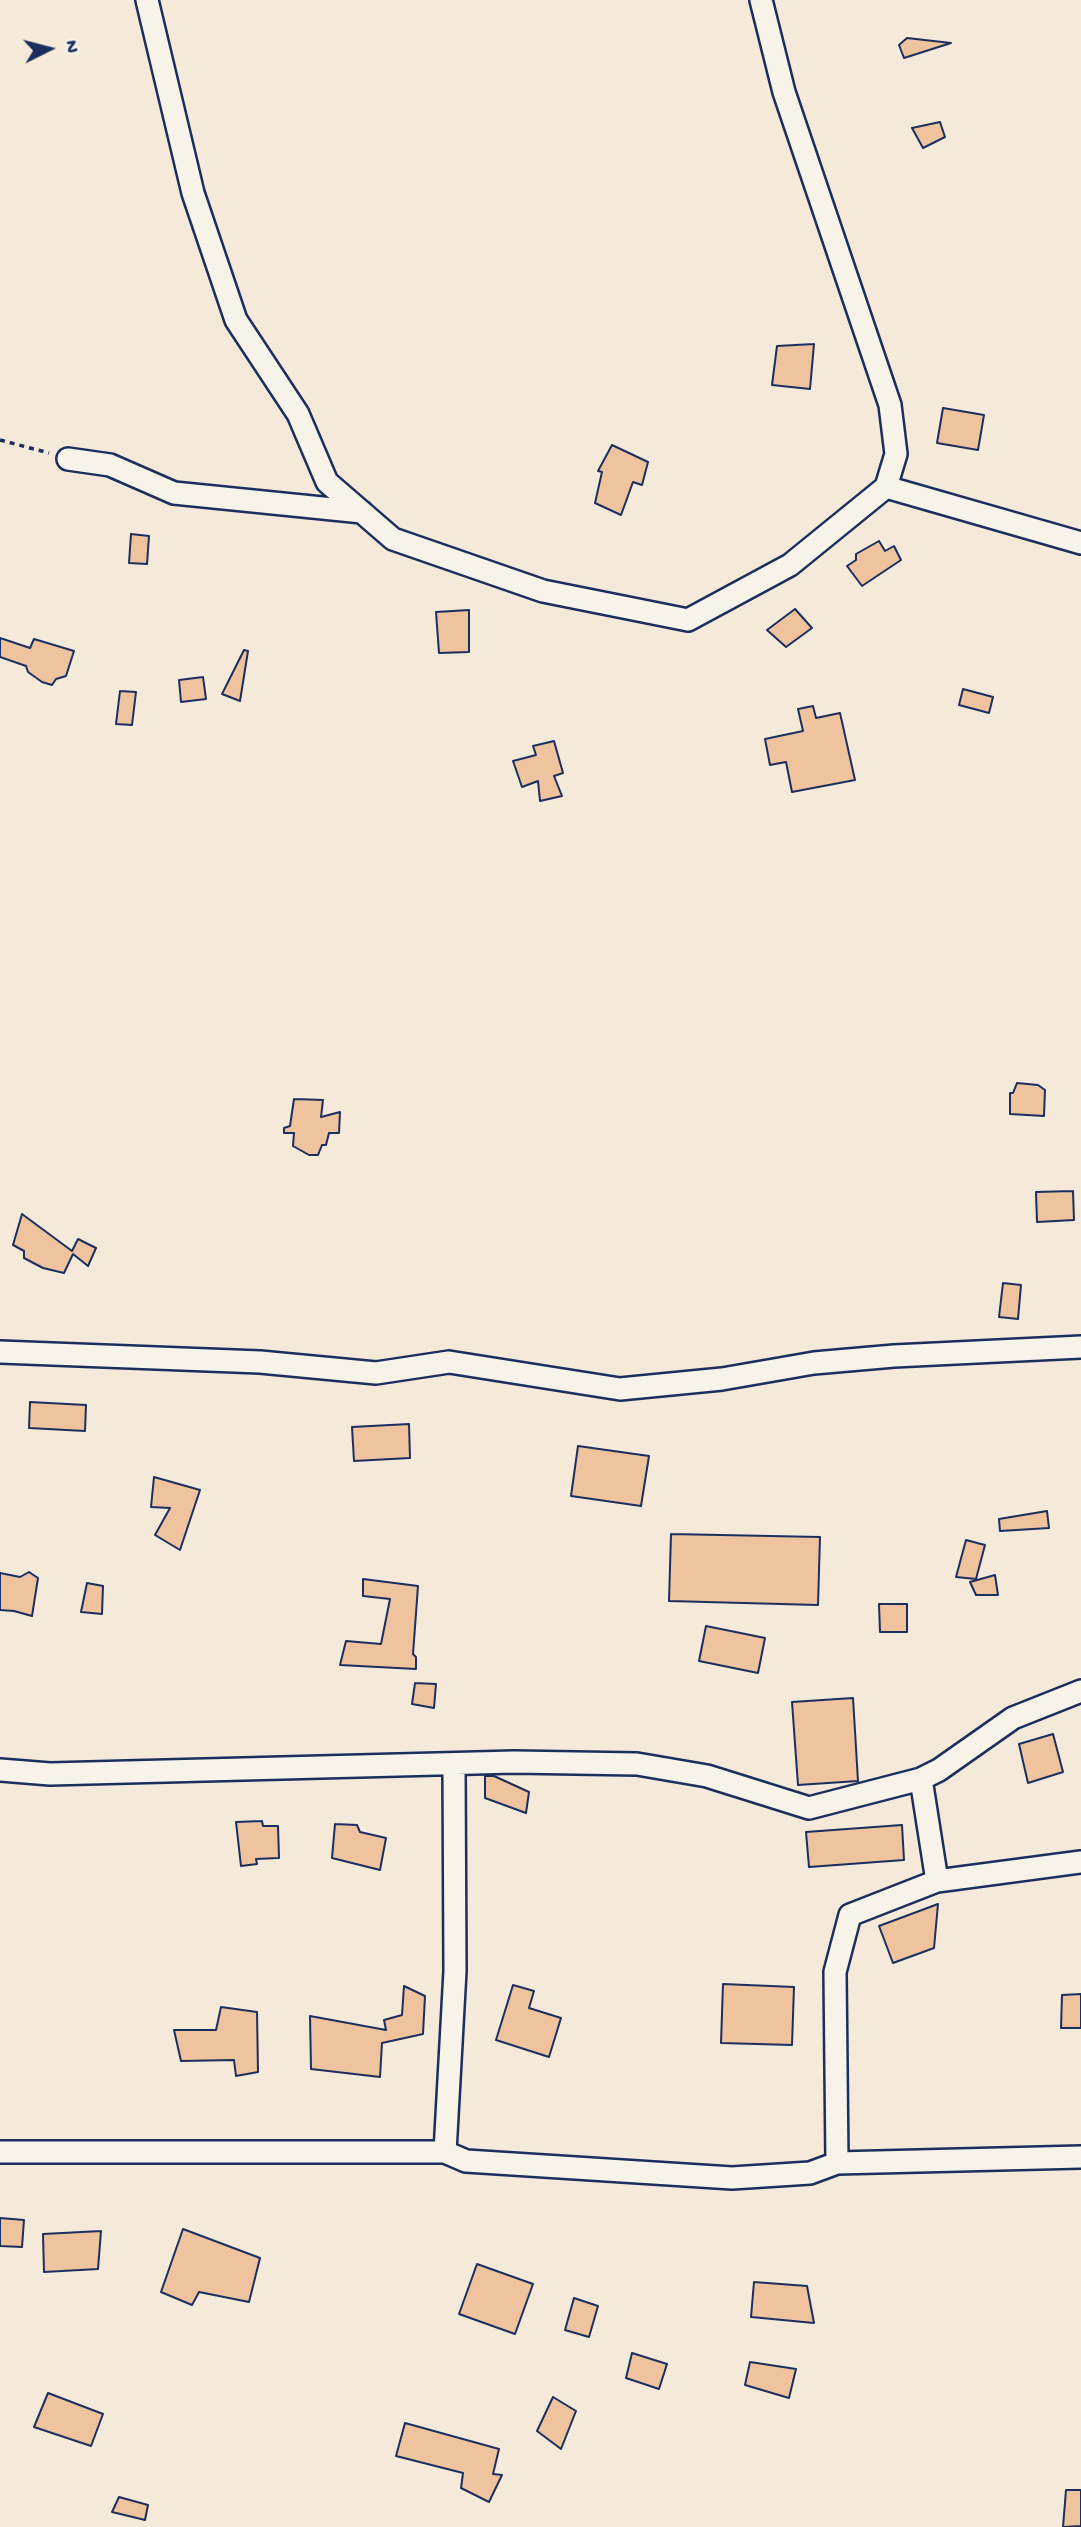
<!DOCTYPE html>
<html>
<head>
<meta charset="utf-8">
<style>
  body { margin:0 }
  #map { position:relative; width:1081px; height:2527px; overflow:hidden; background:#f5e9d9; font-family:"Gochi Hand",sans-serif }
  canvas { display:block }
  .north { position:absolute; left:14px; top:14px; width:70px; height:70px; -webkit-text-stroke:5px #f7f3e8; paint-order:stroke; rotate:84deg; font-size:19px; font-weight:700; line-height:28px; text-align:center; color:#1b2f5e }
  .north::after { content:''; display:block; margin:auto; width:24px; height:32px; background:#1b2f5e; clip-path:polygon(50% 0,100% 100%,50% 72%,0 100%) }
</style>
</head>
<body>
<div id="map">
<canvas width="1081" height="2527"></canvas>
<div class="north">N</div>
</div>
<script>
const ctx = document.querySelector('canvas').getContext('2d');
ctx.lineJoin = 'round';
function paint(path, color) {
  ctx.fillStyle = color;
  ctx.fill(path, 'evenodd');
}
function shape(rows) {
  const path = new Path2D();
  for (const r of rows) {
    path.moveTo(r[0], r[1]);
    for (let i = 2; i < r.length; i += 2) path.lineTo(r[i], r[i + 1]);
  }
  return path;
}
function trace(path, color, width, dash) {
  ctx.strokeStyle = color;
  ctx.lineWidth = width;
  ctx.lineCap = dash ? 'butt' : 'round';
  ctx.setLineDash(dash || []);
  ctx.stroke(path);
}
const building = shape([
  [907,38,951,43,904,58,899,45,907,38],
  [940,122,945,137,923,148,912,128,940,122],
  [814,344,810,389,772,385,777,346,814,344],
  [943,408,984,415,978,450,937,443,943,408],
  [612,445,648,462,642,485,633,482,621,515,595,503,602,472,598,471,612,445],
  [131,534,149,536,147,564,129,563,131,534],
  [879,541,885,551,894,546,901,560,862,586,847,566,856,560,856,554,879,541],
  [795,609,812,628,786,647,767,630,795,609],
  [469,610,469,652,439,653,436,612,469,610],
  [0,638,30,648,34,639,74,651,66,676,56,679,52,685,42,682,28,672,26,666,0,657,0,638],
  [244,650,248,651,240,701,222,694,244,650],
  [203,677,206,699,181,702,179,680,203,677],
  [963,689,993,697,989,713,959,705,963,689],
  [120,691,136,692,132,725,116,724,120,691],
  [813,706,816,718,840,713,855,780,792,792,786,762,770,765,765,739,803,731,798,709,813,706],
  [554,741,563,773,554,776,562,796,540,801,538,781,522,787,513,761,536,755,533,746,554,741],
  [1017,1083,1038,1085,1045,1090,1044,1116,1010,1114,1010,1093,1013,1093,1017,1083],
  [294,1099,323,1100,321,1117,340,1112,339,1133,329,1133,326,1145,322,1145,318,1155,309,1155,293,1146,294,1133,284,1133,284,1128,290,1126,294,1099],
  [1073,1191,1074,1220,1037,1222,1036,1192,1073,1191],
  [22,1214,72,1251,78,1239,96,1248,88,1266,73,1254,64,1273,43,1268,24,1258,24,1251,13,1245,22,1214],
  [1003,1283,1021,1285,1018,1319,999,1317,1003,1283],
  [30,1402,86,1405,85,1431,29,1428,30,1402],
  [409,1424,410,1458,354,1461,352,1427,409,1424],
  [578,1446,649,1456,641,1506,571,1496,578,1446],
  [154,1477,200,1490,180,1550,155,1535,170,1508,151,1507,154,1477],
  [1047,1511,1049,1528,1000,1531,999,1519,1047,1511],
  [671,1534,820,1537,818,1605,669,1601,671,1534],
  [966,1540,985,1545,976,1579,956,1577,966,1540],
  [29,1572,38,1578,32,1616,14,1611,0,1610,0,1573,20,1577,29,1572],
  [995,1575,998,1595,976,1595,970,1582,995,1575],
  [363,1579,418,1586,413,1654,416,1657,416,1669,340,1665,346,1641,381,1644,390,1599,363,1596,363,1579],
  [87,1583,103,1586,102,1614,81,1612,87,1583],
  [879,1604,907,1604,907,1632,880,1632,879,1604],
  [706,1626,765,1638,758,1673,699,1661,706,1626],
  [415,1683,436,1684,434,1708,412,1704,415,1683],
  [853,1698,858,1781,798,1785,792,1702,853,1698],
  [1053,1734,1063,1772,1028,1783,1019,1744,1053,1734],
  [485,1776,494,1776,529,1792,526,1813,485,1798,485,1776],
  [262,1821,263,1826,278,1826,279,1858,256,1859,257,1864,241,1866,236,1822,262,1821],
  [335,1824,357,1825,360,1832,386,1838,380,1870,332,1858,335,1824],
  [902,1825,904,1860,809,1867,806,1832,902,1825],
  [938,1904,934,1948,893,1963,879,1926,938,1904],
  [723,1984,794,1987,792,2045,721,2043,723,1984],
  [513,1985,534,1991,529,2008,561,2018,549,2057,496,2040,513,1985],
  [404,1986,425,1996,423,2034,382,2043,380,2077,311,2069,310,2016,386,2030,384,2020,402,2015,404,1986],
  [1081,1994,1081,2028,1061,2028,1062,1995,1081,1994],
  [221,2007,257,2012,258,2072,236,2076,234,2060,181,2061,174,2030,216,2030,221,2007],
  [0,2218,24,2220,22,2247,0,2246,0,2218],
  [183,2229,260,2258,249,2302,199,2292,192,2305,161,2292,183,2229],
  [101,2231,98,2269,44,2272,43,2234,101,2231],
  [477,2264,533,2284,515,2334,459,2314,477,2264],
  [754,2282,807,2286,814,2323,751,2317,754,2282],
  [574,2298,598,2306,589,2337,565,2330,574,2298],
  [632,2353,667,2364,659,2389,626,2378,632,2353],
  [750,2362,796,2369,789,2398,745,2385,750,2362],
  [48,2393,103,2414,91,2446,34,2427,48,2393],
  [553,2397,576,2411,561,2449,537,2431,553,2397],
  [405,2423,499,2449,493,2474,502,2475,489,2502,461,2488,463,2473,396,2456,405,2423],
  [1066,2490,1081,2490,1081,2526,1063,2527,1066,2490],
  [119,2497,148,2505,145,2520,112,2512,119,2497]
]);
paint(building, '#efc39e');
trace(building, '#1b2f5e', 2);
const minor = shape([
  [147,0,193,193,236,320,298,414,327,482,393,539,543,591,688,620,790,565,886,487],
  [761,0,784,92,890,405,896,454,886,487,1081,543],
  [68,459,110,465,174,493,362,512],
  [0,1352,260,1362,376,1373,449,1362,620,1389,722,1379,814,1363,894,1356,1081,1347],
  [0,1770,50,1774,514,1762,637,1764,707,1776,809,1808,921,1779,939,1770,1013,1718,1081,1691],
  [921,1779,937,1881],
  [0,2152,445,2152,466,2161,732,2178,810,2173,837,2163,1081,2157],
  [445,2152,455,1971,454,1765],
  [837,2163,835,1972,850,1915,937,1881,1081,1862]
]);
trace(minor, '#1b2f5e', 26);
trace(shape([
  [0,440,49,453]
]), '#1b2f5e', 3.5, [5, 5]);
trace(minor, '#f7f3e8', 21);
</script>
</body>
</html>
